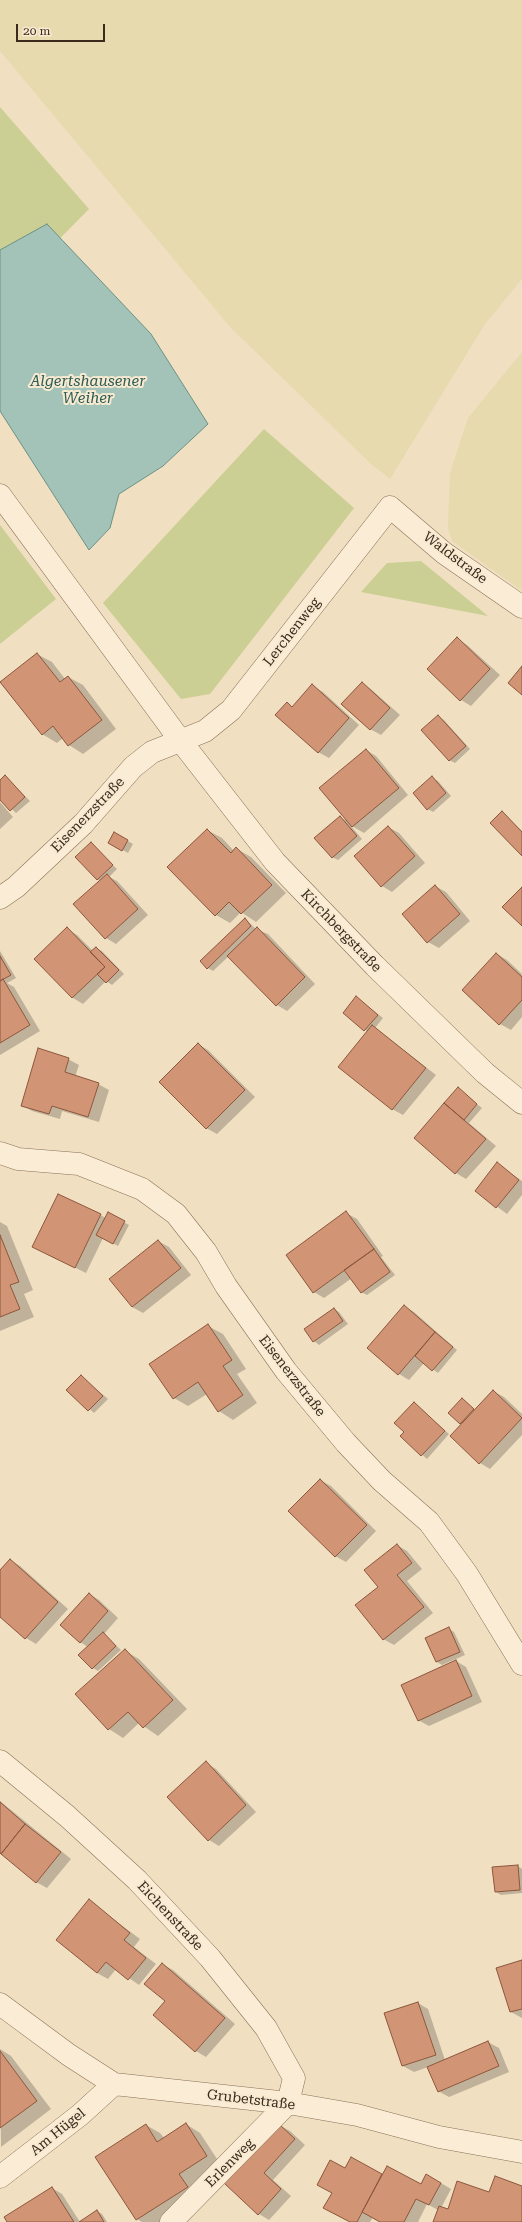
<!DOCTYPE html>
<html>
<head>
<meta charset="utf-8">
<style>
  body { margin:0 }
  #map { position:relative; width:522px; height:2222px; overflow:hidden; background:#f0dfc1; font-family:"Roboto Serif",serif }
  canvas { display:block }
  .scale { position:absolute; left:16px; top:24px; width:89px; height:18px; box-sizing:border-box; border:2px solid #3a291d; border-top:0; padding-left:5px; font-size:12px; line-height:14px; white-space:nowrap; color:#3a291d; -webkit-text-stroke:3px #f7ead1; paint-order:stroke }
</style>
</head>
<body>
<div id="map">
<canvas width="522" height="2222"></canvas>
<div class="scale">20 m</div>
</div>
<script>
const ctx = document.querySelector('canvas').getContext('2d');
ctx.lineJoin = 'round';
function paint(path, color) {
  ctx.fillStyle = color;
  ctx.fill(path, 'evenodd');
}
function shape(rows) {
  const path = new Path2D();
  for (const r of rows) {
    path.moveTo(r[0], r[1]);
    for (let i = 2; i < r.length; i += 2) path.lineTo(r[i], r[i + 1]);
  }
  return path;
}
function trace(path, color, width, dash) {
  ctx.strokeStyle = color;
  ctx.lineWidth = width;
  ctx.lineCap = dash ? 'butt' : 'round';
  ctx.setLineDash(dash || []);
  ctx.stroke(path);
}
function write(font, color, halo, rows, align = 'center') {
  ctx.font = font + ' "Roboto Serif",serif';
  ctx.lineWidth = 4;
  ctx.setLineDash([]);
  ctx.textBaseline = 'middle';
  ctx.strokeStyle = halo;
  ctx.fillStyle = color;
  for (const [text, x, y, turn = 0] of rows) {
    ctx.save();
    ctx.translate(x, y);
    ctx.rotate((+turn || 0) * Math.PI / 180);
    ctx.textAlign = isNaN(turn) ? turn : align;
    if (halo) ctx.strokeText(text, 0, 0);
    ctx.fillText(text, 0, 0);
    ctx.restore();
  }
}
paint(shape([
  [0,0,522,0,522,279,485,324,390,479,371,464,231,328,0,51],
  [522,352,522,591,452,541,448,529,450,473,468,418]
]), '#e7daae');
paint(shape([
  [0,107,89,209,0,299],
  [264,429,354,508,210,694,181,699,103,603],
  [0,525,56,599,0,644],
  [421,561,488,616,361,592,387,563]
]), '#cccf94');
const water = shape([
  [47,224,151,334,208,424,163,466,119,494,110,528,89,550,0,411,0,250,47,224]
]);
paint(water, '#a4c3b8');
trace(water, '#6a9185', 1);
paint(shape([
  [457,639,467,645,500,675,471,706,461,700],
  [37,654,52,662,65,679,68,677,83,685,116,729,83,754,69,745,63,738,57,743,42,734],
  [362,683,372,690,400,715,381,735,370,729],
  [313,686,323,692,359,725,329,758,318,752,287,704,293,707],
  [438,717,444,720,470,749,455,763,449,760],
  [366,750,376,756,408,795,364,833,350,825,362,839,338,860,332,857,340,817,349,822],
  [5,776,30,801,16,813,0,798,0,781],
  [432,778,438,781,451,796,433,812,428,809],
  [0,802,13,817,0,829],
  [502,813,522,831,522,854],
  [388,827,399,833,425,863,392,892,382,886],
  [207,830,222,838,234,851,237,849,251,857,286,893,256,922,241,912,230,923,216,915],
  [114,833,133,844,128,853,109,842],
  [91,844,117,869,109,877,117,881,148,915,116,944,106,938,100,881,97,879],
  [435,886,446,892,470,921,439,948,428,942,403,914],
  [245,919,256,929,268,934,315,984,287,1011,277,1005,229,956,213,971,208,968],
  [67,929,77,935,93,951,96,948,102,951,124,974,112,985,106,981,83,1004,73,998,36,959],
  [0,951,16,978,7,983,14,987,40,1031,0,1055],
  [497,954,507,960,522,974,522,1017,511,1030,500,1024,464,990],
  [357,998,383,1018,375,1028,436,1075,403,1115,392,1109,368,1032,344,1013],
  [198,1044,208,1050,255,1097,217,1134,206,1128],
  [68,1059,79,1065,75,1077,98,1084,109,1090,99,1122,62,1111,60,1119,32,1111,22,1105],
  [458,1089,482,1108,469,1123,496,1146,466,1179,456,1173,415,1138],
  [497,1164,522,1181,522,1195,507,1214,476,1191],
  [346,1213,357,1219,383,1256,381,1257,395,1275,367,1295,361,1292,352,1278,324,1298,314,1292],
  [108,1214,129,1225,118,1246,103,1238,86,1273,33,1247,100,1215,106,1218],
  [0,1222,7,1226,33,1290,24,1294,34,1317,0,1331],
  [158,1241,169,1247,191,1275,143,1313,132,1307],
  [404,1306,414,1312,457,1350,438,1373,424,1363,409,1380,399,1374,368,1348],
  [334,1309,339,1312,348,1324,319,1345,314,1341],
  [208,1326,223,1334,246,1369,237,1374,257,1403,233,1420,219,1411,207,1394,188,1406,174,1398],
  [81,1376,108,1399,94,1413,68,1390],
  [493,1391,504,1397,522,1414,522,1435,490,1469,480,1463,461,1423,462,1399,475,1410],
  [414,1403,449,1434,427,1459,401,1436,405,1432],
  [320,1480,331,1486,376,1531,346,1562,335,1556],
  [397,1545,407,1551,422,1569,407,1581,433,1613,394,1645,383,1639,379,1587],
  [10,1560,20,1566,68,1609,36,1644,26,1638,0,1615,0,1571],
  [89,1594,99,1600,118,1618,104,1634,121,1650,98,1671,93,1668,88,1647,80,1642],
  [449,1629,454,1632,465,1655,442,1665,437,1662,426,1639],
  [125,1651,139,1659,187,1709,158,1736,139,1723,123,1738,109,1729,76,1694],
  [456,1661,466,1667,482,1702,429,1726,418,1720],
  [206,1763,216,1769,256,1812,219,1846,209,1840],
  [0,1801,71,1859,47,1888,36,1882,0,1852],
  [518,1866,522,1869,522,1893,501,1895,496,1892],
  [89,1901,140,1939,134,1947,156,1964,139,1985,116,1969,108,1979,97,1973,57,1940],
  [522,1961,522,2018,511,2012],
  [162,1964,173,1970,235,2024,206,2057,196,2051,154,2015,167,2001],
  [418,2003,428,2009,445,2060,488,2042,499,2048,509,2072,449,2097,438,2091,428,2067,414,2072,403,2066,385,2014],
  [0,2049,11,2056,51,2109,1,2147],
  [186,2124,200,2133,221,2165,193,2183,201,2196,161,2222,142,2222,137,2219,96,2157,146,2125,160,2133,164,2138],
  [279,2125,290,2131,305,2145,273,2180,291,2196,269,2220,259,2214,226,2183],
  [351,2159,383,2176,421,2186,441,2183,451,2189,441,2208,448,2210,490,2193,522,2187,522,2222,434,2222,438,2210,427,2204,418,2222,382,2222,373,2217,370,2222,351,2222,345,2169],
  [52,2188,62,2194,80,2222,8,2222],
  [97,2211,102,2214,107,2222,81,2222]
]), '#0003');
const building = shape([
  [457,637,490,669,460,701,427,669,457,637],
  [37,653,60,682,68,676,102,720,68,746,53,726,42,735,0,682,37,653],
  [522,666,522,695,508,683,522,666],
  [362,682,390,708,370,730,341,704,362,682],
  [312,684,349,718,318,753,275,715,287,702,292,707,312,684],
  [438,715,466,746,449,761,421,730,438,715],
  [366,749,399,788,352,827,319,788,366,749],
  [5,775,25,797,10,811,0,800,0,780,5,775],
  [432,776,446,793,427,810,413,793,432,776],
  [502,811,522,832,522,856,490,823,502,811],
  [340,816,357,836,332,858,314,838,340,816],
  [388,826,415,856,381,887,354,856,388,826],
  [207,829,231,853,236,847,272,885,241,914,229,902,215,916,167,867,207,829],
  [114,832,128,840,122,851,108,843,114,832],
  [91,842,113,865,97,880,75,857,91,842],
  [107,874,138,909,105,939,73,904,107,874],
  [435,885,460,914,427,943,402,914,435,885],
  [522,887,522,926,502,907,522,887],
  [245,918,251,926,207,969,200,961,245,918],
  [67,927,105,967,72,998,34,959,67,927],
  [257,927,305,977,276,1006,227,956,257,927],
  [96,947,119,970,106,983,97,974,105,967,90,952,96,947],
  [496,953,522,977,522,1000,499,1025,462,990,496,953],
  [0,956,11,975,0,981,0,956],
  [3,979,30,1025,0,1043,0,981,3,979],
  [356,996,378,1015,364,1031,343,1013,356,996],
  [372,1025,426,1068,392,1110,338,1067,372,1025],
  [198,1043,245,1090,206,1129,159,1082,198,1043],
  [38,1048,69,1058,65,1072,99,1083,88,1117,52,1106,49,1114,21,1106,38,1048],
  [458,1087,477,1104,464,1120,444,1103,458,1087],
  [444,1103,486,1139,455,1174,414,1138,444,1103],
  [497,1162,519,1180,496,1208,475,1191,497,1162],
  [58,1194,101,1214,75,1268,32,1247,58,1194],
  [346,1211,374,1249,313,1293,286,1255,346,1211],
  [108,1212,125,1221,113,1244,96,1235,108,1212],
  [0,1235,19,1282,10,1285,20,1309,0,1317,0,1235],
  [158,1240,181,1268,132,1307,109,1279,158,1240],
  [374,1249,390,1272,361,1293,344,1270,374,1249],
  [404,1305,435,1332,398,1375,367,1348,404,1305],
  [334,1308,343,1321,313,1342,304,1329,334,1308],
  [208,1324,232,1360,223,1366,243,1395,218,1412,198,1382,173,1399,149,1364,208,1324],
  [435,1332,453,1347,432,1371,415,1356,435,1332],
  [81,1375,103,1396,88,1411,66,1390,81,1375],
  [493,1390,522,1418,479,1464,450,1436,493,1390],
  [462,1398,474,1409,460,1424,448,1413,462,1398],
  [414,1402,445,1431,421,1456,400,1436,404,1432,394,1423,414,1402],
  [320,1479,367,1525,335,1557,288,1511,320,1479],
  [397,1544,412,1563,397,1575,424,1607,383,1640,355,1605,378,1587,364,1570,397,1544],
  [10,1559,58,1602,25,1639,0,1617,0,1570,10,1559],
  [89,1593,108,1611,80,1643,60,1625,89,1593],
  [449,1627,460,1652,436,1662,425,1638,449,1627],
  [103,1632,116,1646,92,1669,78,1655,103,1632],
  [125,1649,173,1700,143,1728,128,1712,108,1730,75,1694,125,1649],
  [456,1660,472,1696,418,1721,401,1685,456,1660],
  [206,1761,246,1805,208,1841,167,1797,206,1761],
  [0,1802,25,1824,1,1854,0,1853,0,1802],
  [25,1824,61,1852,36,1883,1,1854,25,1824],
  [518,1865,520,1890,495,1892,492,1867,518,1865],
  [89,1899,130,1933,124,1940,146,1958,128,1980,106,1962,97,1973,56,1940,89,1899],
  [522,1960,522,2009,510,2012,496,1968,522,1960],
  [162,1963,225,2018,195,2052,153,2015,165,2001,144,1984,162,1963],
  [418,2002,436,2055,402,2066,384,2013,418,2002],
  [488,2041,499,2066,438,2092,427,2067,488,2041],
  [0,2051,37,2101,0,2128,0,2051],
  [186,2123,207,2156,179,2174,188,2187,136,2220,95,2157,146,2124,157,2142,186,2123],
  [279,2124,295,2139,264,2173,281,2189,258,2215,224,2183,279,2124],
  [351,2157,382,2174,357,2222,350,2222,323,2208,332,2193,317,2185,330,2160,345,2168,351,2157],
  [387,2166,421,2184,426,2174,441,2183,429,2205,416,2199,404,2222,380,2222,362,2212,387,2166],
  [495,2176,522,2186,522,2222,433,2222,439,2206,448,2209,457,2181,489,2192,495,2176],
  [52,2187,74,2222,7,2222,4,2217,52,2187],
  [97,2210,104,2222,79,2222,97,2210]
]);
paint(building, '#d19575');
trace(building, '#8c563c', 1);
const minor = shape([
  [0,495,180,740,275,862,375,966,485,1073,522,1103],
  [0,898,16,887,83,824,133,767,152,752,205,731,231,710,390,507,444,553,522,607],
  [0,1153,18,1159,79,1164,142,1189,176,1214,206,1252,226,1286,286,1371,346,1443,382,1481,429,1522,467,1574,522,1664],
  [0,1761,67,1816,137,1880,210,1958,266,2028,294,2078,288,2103,171,2222],
  [0,2004,69,2055,114,2084,288,2103,357,2115,439,2137,522,2152],
  [0,2177,80,2115,114,2084]
]);
trace(minor, '#8b7058', 23);
trace(minor, '#fbedd5', 22);
write('14px', '#3a291d', '#f7ead1', [
  ["Waldstraße",455,558,37],
  ["Lerchenweg",292,632,-52],
  ["Eisenerzstraße",88,815,-46],
  ["Kirchbergstraße",341,931,46],
  ["Eisenerzstraße",292,1376,52],
  ["Eichenstraße",170,1916,47],
  ["Grubetstraße",251,2100,7],
  ["Am Hügel",58,2132,-39],
  ["Erlenweg",230,2163,-45]
]);
write('italic 15px', '#2b5b55', '#f7ead1', [
  ["Algertshausener",88,382],
  ["Weiher",88,399]
]);
</script>
</body>
</html>
